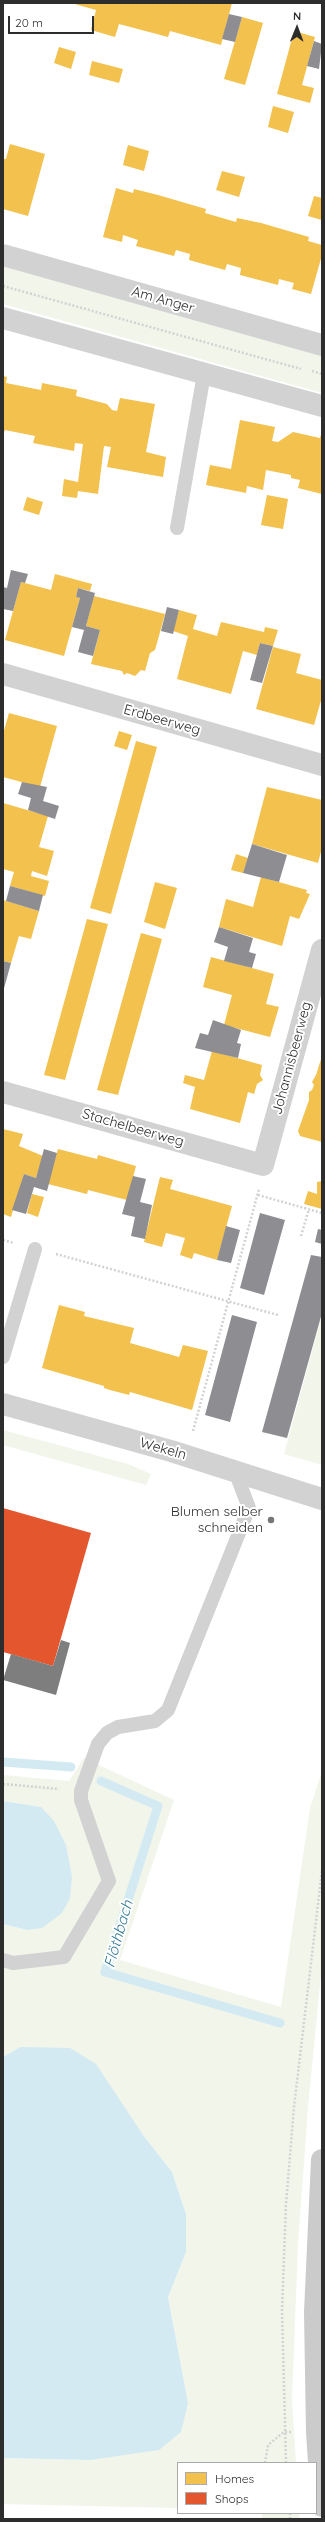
<!DOCTYPE html>
<html>
<head>
<meta charset="utf-8">
<style>
  body { margin:0 }
  #map { position:relative; width:325px; height:2522px; overflow:hidden; background:#fff; font-family:Quicksand,sans-serif }
  canvas { display:block }
  .frame { position:absolute; inset:0; border:4px solid #2d2d2d; pointer-events:none }
  .legend { position:absolute; left:177px; top:2462px; width:140px; height:52px; box-sizing:border-box; background:#fff; border:1px solid #ababab; margin:0; padding:5px 7px; list-style:none; font-size:12px; color:#2d2d2d }
  .legend li { display:flex; align-items:center; gap:8px; height:20px }
  .legend b { width:20px; border:1px solid #ababab }
  .north { position:absolute; left:277px; top:8px; width:40px; height:40px; -webkit-text-stroke:3px #fff; paint-order:stroke; rotate:1deg; font-size:11px; font-weight:700; line-height:16px; text-align:center; color:#2d2d2d }
  .north::after { content:''; display:block; margin:auto; width:14px; height:18px; background:#2d2d2d; clip-path:polygon(50% 0,100% 100%,50% 72%,0 100%) }
  .scale { position:absolute; left:8px; top:16px; width:86px; height:18px; box-sizing:border-box; border:2px solid #2d2d2d; border-top:0; padding-left:5px; font-size:12px; line-height:14px; white-space:nowrap; color:#2d2d2d; -webkit-text-stroke:3px #fff; paint-order:stroke }
</style>
</head>
<body>
<div id="map">
<canvas width="325" height="2522"></canvas>
<div class="frame"></div>
<ul class="legend">
<li><b style="height:11px;background:#f2c14e"></b>Homes</li>
<li><b style="height:11px;background:#e4572e"></b>Shops</li>
</ul>
<div class="north">N</div>
<div class="scale">20 m</div>
</div>
<script>
const ctx = document.querySelector('canvas').getContext('2d');
ctx.lineJoin = 'round';
function paint(path, color) {
  ctx.fillStyle = color;
  ctx.fill(path, 'evenodd');
}
function shape(rows) {
  const path = new Path2D();
  for (const r of rows) {
    path.moveTo(r[0], r[1]);
    for (let i = 2; i < r.length; i += 2) path.lineTo(r[i], r[i + 1]);
  }
  return path;
}
function trace(path, color, width, dash) {
  ctx.strokeStyle = color;
  ctx.lineWidth = width;
  ctx.lineCap = dash ? 'butt' : 'round';
  ctx.setLineDash(dash || []);
  ctx.stroke(path);
}
function write(font, color, halo, rows, align = 'center') {
  ctx.font = font + ' Quicksand,sans-serif';
  ctx.lineWidth = 4;
  ctx.setLineDash([]);
  ctx.textBaseline = 'middle';
  ctx.strokeStyle = halo;
  ctx.fillStyle = color;
  for (const [text, x, y, turn = 0] of rows) {
    ctx.save();
    ctx.translate(x, y);
    ctx.rotate((+turn || 0) * Math.PI / 180);
    ctx.textAlign = isNaN(turn) ? turn : align;
    if (halo) ctx.strokeText(text, 0, 0);
    ctx.fillText(text, 0, 0);
    ctx.restore();
  }
}
paint(shape([
  [3,262,322,350,322,393,3,304],
  [322,1315,322,1465,284,1454],
  [3,1430,128,1464,151,1474,146,1485,3,1445],
  [84,1758,174,1800,120,1960,281,2007,310,1808,322,1771,322,1964,308,2107,298,2244,292,2399,296,2463,178,2463,178,2508,3,2504,3,2458,90,2460,188,2403,168,2297,186,2252,186,2214,172,2172,143,2135,20,2047,3,2057,3,1924,27,1930,41,1807,3,1801,3,1775,69,1781],
  [262,2513,299,2513,300,2519,262,2519]
]), '#f1f5ea');
paint(shape([
  [3,1801,41,1807,54,1821,66,1845,72,1877,70,1898,62,1913,42,1928,27,1930,3,1924],
  [20,2047,70,2048,96,2064,143,2135,172,2172,186,2214,186,2252,168,2297,188,2403,181,2432,159,2450,90,2460,3,2458,3,2057]
]), '#d4eaf3');
paint(shape([
  [71,3,232,3,221,45,170,31,168,37,119,24,115,37,91,30,96,10],
  [242,17,263,23,245,85,224,79],
  [294,31,315,37,302,85,314,88,310,103,277,94],
  [59,47,76,52,71,69,54,63],
  [92,61,123,69,119,83,89,75],
  [273,106,294,112,288,133,268,127],
  [10,144,45,154,28,216,3,209,3,159,6,159],
  [128,145,149,151,144,171,123,165],
  [222,171,245,177,239,197,216,190],
  [116,188,133,193,134,189,158,195,206,209,205,213,236,222,237,218,261,223,309,237,308,241,322,245,322,255,311,294,292,289,294,283,279,279,278,285,240,275,241,268,227,264,225,270,189,260,190,254,176,250,174,256,136,246,138,240,123,235,122,242,103,237],
  [314,196,322,198,322,220,308,216],
  [3,376,7,377,6,383,41,390,42,383,77,390,76,396,107,404,112,410,117,411,120,398,155,404,146,452,166,457,163,477,107,467,111,447,104,446,98,494,78,491,77,498,62,496,64,479,78,482,83,444,75,443,74,451,33,443,35,436,5,430,3,434],
  [240,420,275,427,272,441,278,442,293,432,320,438,322,431,322,494,298,488,300,480,291,478,291,475,266,470,263,490,247,486,246,493,206,485,210,465,231,469],
  [267,495,288,499,283,529,261,525],
  [27,497,43,502,39,515,23,510],
  [55,574,92,584,90,591,78,588,76,597,80,598,64,656,5,640,21,582,51,590],
  [94,596,165,614,155,650,150,653,145,671,141,670,135,676,127,673,124,675,122,671,91,664,100,630,86,626],
  [179,610,197,615,193,629,217,636,221,622,264,632,265,627,278,630,273,646,260,643,257,655,243,651,231,694,177,679,188,636,173,631],
  [273,647,301,654,296,673,322,680,322,697,314,725,256,709],
  [9,713,57,726,40,787,3,777,3,734],
  [119,731,132,735,127,750,114,746],
  [136,741,157,747,111,914,90,908],
  [267,787,322,800,322,848,318,863,252,844],
  [3,803,48,816,39,847,54,851,47,876,32,871,31,876,49,881,45,896,10,886,14,872,3,869],
  [236,854,248,858,243,873,231,870],
  [261,877,307,890,306,893,310,894,299,919,290,916,282,946,219,927,226,899,253,907],
  [155,882,177,888,165,929,144,922],
  [3,900,39,911,31,939,19,936,11,963,3,961],
  [87,919,108,924,65,1080,44,1075],
  [141,933,162,939,118,1095,97,1090],
  [211,957,274,974,266,1004,279,1007,270,1037,224,1025,232,995,203,987],
  [212,1051,262,1065,260,1075,263,1080,257,1084,254,1094,248,1092,240,1123,190,1109,195,1087,183,1083,185,1075,204,1080],
  [322,1056,322,1142,300,1136,298,1131,309,1100,309,1092,312,1090,314,1085,312,1082,316,1075],
  [3,1129,23,1134,19,1146,43,1156,36,1178,24,1174,11,1217,3,1214],
  [58,1149,97,1159,98,1155,136,1166,127,1200,88,1190,87,1194,48,1184],
  [160,1177,173,1180,170,1189,232,1206,217,1260,194,1253,192,1259,180,1255,185,1238,166,1233,162,1247,144,1242],
  [322,1181,322,1209,304,1204,308,1191,317,1194,317,1182],
  [32,1194,44,1197,38,1217,27,1213],
  [59,1305,85,1312,84,1316,134,1328,130,1343,179,1357,183,1345,208,1351,192,1410,130,1392,129,1395,110,1390,104,1388,104,1386,42,1368]
]), '#f2c14e');
paint(shape([
  [3,1508,91,1533,53,1666,3,1652]
]), '#e4572e');
paint(shape([
  [229,14,242,17,235,42,222,39],
  [314,41,322,44,319,69,307,66],
  [11,570,28,574,25,583,21,582,13,611,3,609,3,587,7,588],
  [78,588,95,593,86,626,100,630,93,656,78,652,84,630,72,627,80,598,76,597],
  [167,607,179,610,173,634,161,631],
  [260,643,273,646,262,683,250,680],
  [22,782,47,787,43,801,59,806,55,819,28,810,31,798,18,794],
  [252,844,287,855,279,882,243,873],
  [10,886,43,895,39,911,6,901],
  [219,927,253,938,249,952,256,954,252,968,224,961,228,947,214,942],
  [3,961,11,963,3,992],
  [213,1020,241,1030,237,1043,241,1044,238,1058,195,1048,200,1033,208,1035],
  [44,1149,57,1153,47,1191,34,1187,26,1214,12,1210,24,1174,36,1178],
  [133,1176,146,1179,140,1202,152,1205,145,1239,131,1236,135,1217,122,1214],
  [260,1213,285,1220,264,1295,240,1288],
  [226,1226,240,1230,231,1263,217,1260],
  [318,1229,322,1230,322,1244,315,1242],
  [311,1255,322,1257,322,1313,287,1438,262,1432],
  [232,1315,257,1322,230,1422,205,1415]
]), '#8d8d92');
trace(shape([
  [3,1762,71,1767],
  [101,1781,158,1806,105,1972,280,2023]
]), '#d4eaf3', 9);
paint(shape([
  [61,1640,70,1643,56,1695,3,1680,11,1654,53,1666]
]), '#7e7e7e');
trace(shape([
  [3,286,301,369],
  [312,371,322,374],
  [258,1195,322,1213],
  [301,1236,309,1209],
  [3,1240,14,1243],
  [56,1254,278,1315],
  [193,1431,259,1189],
  [3,1784,59,1789],
  [265,2463,268,2445,284,2432,291,2432],
  [286,2463,282,2311,286,2204,294,2107,322,1870],
  [290,2513,290,2519]
]), '#d2d2d2', 2.5, [2, 2]);
trace(shape([
  [177,528,204,374],
  [3,1357,35,1249],
  [3,1960,13,1963,64,1957,109,1881,81,1800,81,1791,98,1744,107,1733,118,1727,155,1721,168,1710,249,1508,235,1471]
]), '#d2d2d2', 14);
trace(shape([
  [3,255,322,345],
  [3,318,322,406],
  [3,674,322,765],
  [3,1092,263,1165,322,950],
  [3,1404,171,1451,322,1499]
]), '#d2d2d2', 22);
trace(shape([
  [322,2160,315,2312,317,2432,322,2506]
]), '#cbcbcb', 22);
for (const [x, y, r, color] of [
  [271,1520,4,"#767676"]
]) {
  const dot = new Path2D();
  dot.arc(x, y, r, 0, 2 * Math.PI);
  ctx.fillStyle = color;
  ctx.fill(dot);
  trace(dot, '#fff', 1.5);
}
write('14px', '#2d2d2d', '#fff', [
  ["Am Anger",163,300,16],
  ["Erdbeerweg",162,720,16],
  ["Johannisbeerweg",292,1058,-75],
  ["Stachelbeerweg",133,1128,16],
  ["Wekeln",163,1449,16]
]);
write('14px', '#2d2d2d', '#fff', [
  ["Blumen selber",263,1512],
  ["schneiden",263,1528]
], 'right');
write('italic 15px', '#337996', '#fff', [
  ["Flöthbach",119,1934,-74]
]);
</script>
</body>
</html>
